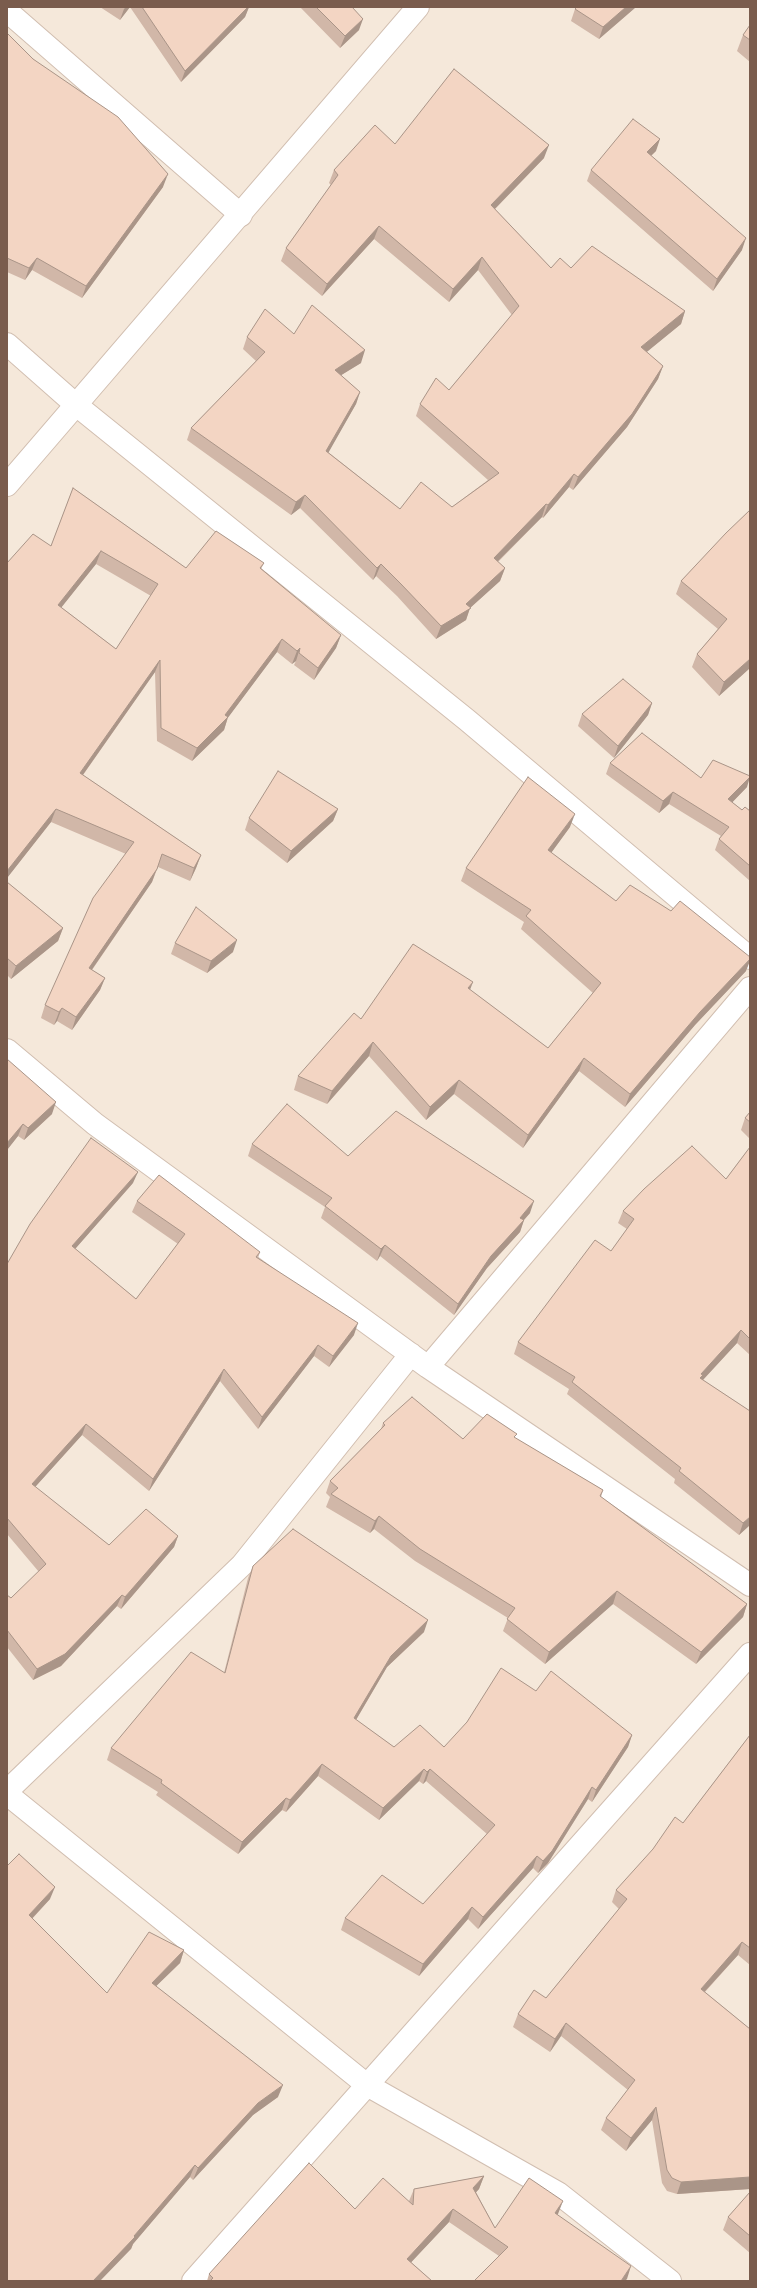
<!DOCTYPE html>
<html>
<head>
<meta charset="utf-8">
<style>
  body { margin:0 }
  #map { position:relative; width:757px; height:2288px; overflow:hidden; background:#fdf6ec; font-family:"PT Sans Narrow",sans-serif }
  canvas { display:block }
  .frame { position:absolute; inset:0; border:8px solid #7a5c4d; pointer-events:none }
</style>
</head>
<body>
<div id="map">
<canvas width="757" height="2288"></canvas>
<div class="frame"></div>
</div>
<script>
const ctx = document.querySelector('canvas').getContext('2d');
ctx.lineJoin = 'round';
function paint(path, color) {
  ctx.fillStyle = color;
  ctx.fill(path, 'evenodd');
}
function shape(rows) {
  const path = new Path2D();
  for (const r of rows) {
    path.moveTo(r[0], r[1]);
    for (let i = 2; i < r.length; i += 2) path.lineTo(r[i], r[i + 1]);
  }
  return path;
}
function trace(path, color, width, dash) {
  ctx.strokeStyle = color;
  ctx.lineWidth = width;
  ctx.lineCap = dash ? 'butt' : 'round';
  ctx.setLineDash(dash || []);
  ctx.stroke(path);
}
paint(shape([
  [7,7,750,7,750,2281,7,2281]
]), '#f5e8da');
const minor = shape([
  [7,11,241,215],
  [7,344,75,404,467,720,750,958],
  [7,1050,95,1124,428,1367,750,1585],
  [428,1367,750,988],
  [7,1791,242,1565,411,1354],
  [7,1794,367,2085,558,2193,670,2281],
  [193,2281,750,1654]
]);
const tertiary = shape([
  [7,485,418,7]
]);
trace(minor, '#d1beb0', 24);
trace(tertiary, '#d1beb0', 24);
trace(minor, '#fff', 22);
trace(tertiary, '#fff', 22);
paint(shape([
  [100,7,130,7,120,20],
  [130,7,249,7,245,17,181,82],
  [300,7,352,7,359,30,340,48],
  [636,7,599,39,571,21,575,9],
  [750,25,750,62,737,51,743,35],
  [7,33,163,187,82,298,32,270,25,280,7,272],
  [395,144,544,158,495,209,551,268,571,268,685,311,681,324,646,352,663,366,658,379,627,427,573,490,569,487,543,518,542,517,498,562,505,568,500,581,470,608,466,620,436,639,397,596,376,576,373,580,300,508,291,515,187,440,191,428,256,361,243,349,247,337,294,334,361,363,341,375,360,392,356,404,328,452,400,509,452,507,488,480,416,416,420,404,449,390,512,315,478,270,449,302,374,239,322,296,281,261,286,248,331,185,329,183,334,170],
  [656,151,651,156,742,250,713,291,587,181,591,170],
  [73,488,186,568,264,563,261,569,341,635,336,648,314,680,294,665,296,661,292,664,277,652,228,717,224,730,192,761,157,741,155,672,83,775,201,855,196,868,190,881,158,867,152,882,92,970,105,978,100,990,72,1030,57,1021,54,1025,41,1018,45,1005,126,854,51,822,7,878,7,563,51,546],
  [96,564,151,596,116,649,61,607],
  [750,510,750,668,719,696,692,667,697,654,718,629,676,594,681,581],
  [652,703,648,715,614,758,578,726,582,714],
  [610,763,701,778,747,787,732,802,742,810,750,811,750,881,715,850,719,839,721,836,669,804,659,813,606,774],
  [338,809,333,821,287,863,245,830,249,818],
  [570,827,551,853,616,901,746,971,695,1025,625,1107,579,1071,523,1148,454,1094,426,1120,369,1056,327,1104,294,1090,298,1076,361,1019,470,990,548,1048,593,993,521,929,524,922,461,881,466,868],
  [7,882,63,928,58,941,11,979,7,975],
  [175,943,233,952,207,973,171,954],
  [7,1059,52,1114,24,1140,18,1136,7,1150],
  [750,1112,750,1139,741,1130,745,1118],
  [252,1144,348,1156,530,1213,524,1220,520,1232,487,1268,454,1315,380,1256,377,1261,321,1218,325,1207,248,1156],
  [750,1147,750,1355,737,1343,703,1380,750,1411,750,1525,739,1535,674,1483,675,1479,567,1394,569,1389,514,1354,518,1342,611,1251,627,1229,618,1223,623,1211,726,1179],
  [133,1183,75,1249,136,1299,178,1244,132,1212,137,1201,260,1252,258,1258,354,1335,329,1367,314,1356,258,1429,220,1381,149,1491,82,1435,35,1487,109,1545,178,1536,174,1547,121,1609,117,1606,61,1666,33,1680,7,1647,7,1595,11,1598,39,1572,7,1534,7,1264],
  [383,1423,463,1439,515,1438,603,1490,601,1497,747,1604,743,1617,696,1664,613,1604,545,1664,503,1631,508,1618,415,1561,374,1529,370,1533,326,1507,330,1497,326,1493,330,1481,381,1429],
  [253,1566,424,1632,387,1667,356,1720,394,1747,444,1747,536,1691,632,1735,628,1747,592,1802,588,1799,548,1863,538,1873,533,1868,478,1929,468,1919,419,1976,341,1930,345,1918,423,1904,487,1834,426,1781,423,1784,419,1781,379,1820,318,1776,286,1812,282,1810,238,1854,156,1795,158,1792,107,1760,111,1748,224,1673,248,1578],
  [750,1735,750,1965,738,1955,705,1992,750,2029,750,2189,677,2194,667,2191,662,2183,652,2120,626,2151,601,2130,606,2118,628,2090,561,2036,550,2052,513,2027,518,2014,546,1998,619,1909,612,1902,616,1890,683,1823],
  [7,1866,50,1899,32,1919,107,1993,184,1950,180,1963,156,1986,278,2097,253,2115,193,2180,190,2177,133,2244,131,2249],
  [484,2176,479,2189,476,2192,495,2228,558,2214,557,2215,627,2279,499,2256,449,2222,411,2262,432,2281,207,2281,209,2274,355,2209,409,2201,414,2189],
  [750,2192,750,2253,723,2230,728,2217]
]), '#d1b7a8');
paint(shape([
  [126,7,130,7,120,20,124,9],
  [248,7,249,7,245,17,181,82,185,71],
  [626,7,636,7,599,39,603,27],
  [363,19,359,30,340,48,345,36],
  [660,139,656,151,642,164,647,152],
  [549,145,544,158,486,218,491,205],
  [168,174,163,187,82,298,86,286],
  [379,226,374,239,322,296,327,284],
  [746,238,742,250,713,291,717,279],
  [482,257,478,270,449,302,453,289],
  [37,258,32,270,25,280,29,268],
  [685,311,681,324,637,360,641,347],
  [365,350,361,363,330,382,335,370],
  [663,366,658,379,627,427,573,490,578,477],
  [360,392,356,404,322,464,326,451],
  [574,474,569,487,543,518,548,505],
  [305,495,300,508,291,515,296,502],
  [546,504,542,517,489,570,494,558],
  [101,551,96,564,53,618,58,605],
  [381,564,376,576,373,580,377,568],
  [505,568,500,581,470,608,466,620,436,639,441,626,466,604],
  [341,635,336,648,314,680,318,668],
  [282,639,277,652,227,719,228,717,224,730,192,761,197,748,225,715],
  [300,648,296,661,292,664,297,651],
  [750,659,750,668,719,696,724,682],
  [160,660,155,672,75,786,80,773],
  [652,703,648,715,614,758,618,746],
  [750,777,747,787,724,811,728,799],
  [673,792,669,804,659,813,663,801],
  [56,809,51,822,7,878,7,871],
  [338,809,333,821,287,863,291,851],
  [575,814,570,827,543,864,548,850],
  [162,854,152,882,84,981,89,968],
  [201,855,196,868,190,881,194,868],
  [63,928,58,941,11,979,16,966],
  [237,940,233,952,207,973,211,961],
  [750,959,750,961,746,971,695,1025,625,1107,630,1094,700,1012],
  [105,978,100,990,72,1030,76,1017],
  [473,982,468,995,468,988],
  [62,1008,57,1021,54,1025,59,1012],
  [373,1042,369,1056,327,1104,332,1091],
  [584,1058,579,1071,523,1148,528,1135],
  [459,1080,454,1094,426,1120,430,1107],
  [56,1102,52,1114,24,1140,28,1128],
  [23,1124,18,1136,7,1150,7,1143],
  [138,1172,133,1183,68,1257,72,1246],
  [534,1201,530,1213,516,1229,524,1220,520,1232,487,1268,454,1315,458,1304,491,1256,520,1218],
  [385,1245,380,1256,377,1261,381,1249],
  [358,1323,354,1335,329,1367,333,1356],
  [741,1330,737,1343,700,1383,701,1374],
  [318,1345,314,1356,258,1429,262,1417],
  [224,1369,220,1381,149,1491,153,1479],
  [86,1424,82,1435,27,1496,32,1484],
  [379,1516,374,1529,370,1533,375,1521],
  [750,1517,750,1525,739,1535,743,1523],
  [178,1536,174,1547,121,1609,125,1597],
  [617,1591,613,1604,545,1664,549,1652],
  [122,1595,117,1606,61,1666,33,1680,37,1669],
  [747,1604,743,1617,696,1664,701,1652],
  [428,1620,424,1632,387,1667,350,1730,354,1718,391,1656],
  [632,1735,628,1747,592,1802,596,1790],
  [322,1764,318,1776,286,1812,290,1800],
  [424,1769,419,1781,379,1820,383,1808],
  [430,1769,426,1781,423,1784,427,1772],
  [592,1787,588,1799,548,1863,538,1873,543,1861],
  [286,1798,282,1810,238,1854,242,1842],
  [537,1856,533,1868,478,1929,483,1917],
  [55,1887,50,1899,24,1927,29,1915],
  [472,1907,468,1919,419,1976,423,1964],
  [742,1942,738,1955,696,2001,701,1989],
  [184,1950,180,1963,147,1995,152,1983],
  [566,2023,561,2036,550,2052,555,2039],
  [283,2085,278,2097,253,2115,193,2180,198,2168,258,2103],
  [656,2107,652,2120,626,2151,631,2138],
  [195,2165,190,2177,133,2244,131,2249,100,2281,93,2281,134,2236],
  [484,2176,479,2189,469,2200,473,2188],
  [750,2177,750,2189,677,2194,681,2182],
  [563,2201,558,2214,550,2225,555,2213],
  [453,2209,449,2222,403,2271,407,2259],
  [631,2266,627,2279,625,2281,621,2281]
]), '#aa9588');
const building = shape([
  [142,7,248,7,185,71,142,7],
  [316,7,352,7,363,19,345,36,316,7],
  [577,7,626,7,603,27,575,9,577,7],
  [750,25,750,40,743,35,750,25],
  [7,33,33,59,118,117,168,174,86,286,37,258,29,268,7,258,7,33],
  [454,69,549,145,491,205,551,268,560,258,571,268,592,246,685,311,641,347,663,366,632,414,578,477,574,474,548,505,546,504,494,558,505,568,466,604,471,608,441,626,401,584,381,564,377,568,305,495,296,502,191,428,265,352,247,337,265,309,294,334,312,305,365,350,335,370,360,392,326,451,400,509,421,482,452,507,499,473,420,404,436,378,449,390,519,306,482,257,453,289,379,226,327,284,286,248,338,175,334,170,375,125,395,144,454,69],
  [633,119,660,139,647,152,746,238,717,279,591,170,633,119],
  [73,488,186,568,216,531,264,563,260,568,341,635,318,668,299,653,300,648,297,651,282,639,225,715,228,717,197,748,161,728,160,660,80,773,201,855,194,868,162,854,157,869,89,968,105,978,76,1017,62,1008,59,1012,45,1005,93,898,134,842,56,809,7,871,7,563,33,534,51,546,73,488],
  [101,551,158,584,116,649,58,605,101,551],
  [750,510,750,659,724,682,697,654,727,619,681,581,726,533,750,510],
  [623,679,652,703,618,746,582,714,623,679],
  [642,733,701,778,713,760,750,776,750,777,728,799,742,810,745,807,750,811,750,866,719,839,729,827,673,792,663,801,610,763,642,733],
  [278,771,338,809,291,851,249,818,278,771],
  [528,777,575,814,548,850,616,901,630,885,671,911,680,901,750,957,750,959,700,1012,630,1094,584,1058,528,1135,459,1080,430,1107,373,1042,332,1091,298,1076,354,1013,361,1019,413,944,473,982,468,988,548,1048,601,983,526,916,531,910,466,868,528,777],
  [7,882,63,928,16,966,7,958,7,882],
  [196,907,237,940,211,961,175,943,196,907],
  [7,1059,56,1102,28,1128,23,1124,7,1143,7,1059],
  [287,1104,348,1156,396,1111,534,1201,520,1218,524,1220,491,1256,458,1304,385,1245,381,1249,325,1206,332,1198,252,1144,287,1104],
  [750,1112,750,1122,745,1118,750,1112],
  [91,1138,138,1172,72,1246,136,1299,185,1234,137,1201,159,1175,260,1252,256,1257,358,1323,333,1356,318,1345,262,1417,224,1369,153,1479,86,1424,32,1484,109,1545,146,1509,178,1536,125,1597,122,1595,65,1654,37,1669,7,1630,7,1595,11,1598,46,1564,7,1518,7,1264,30,1224,91,1138],
  [692,1146,726,1179,750,1147,750,1339,741,1330,701,1374,703,1375,700,1378,750,1411,750,1517,743,1523,679,1471,681,1468,572,1382,575,1377,518,1342,595,1240,611,1251,634,1219,623,1211,644,1189,692,1146],
  [412,1397,463,1439,487,1414,517,1434,514,1437,603,1490,600,1496,747,1604,701,1652,617,1591,549,1652,507,1619,515,1608,420,1549,379,1516,375,1521,331,1494,338,1488,330,1481,385,1425,383,1423,412,1397],
  [293,1529,428,1620,391,1656,354,1718,394,1747,420,1725,444,1747,467,1722,501,1668,536,1691,551,1671,632,1735,596,1790,592,1787,552,1851,543,1861,537,1856,483,1917,472,1907,423,1964,345,1918,382,1875,423,1904,495,1825,430,1769,427,1772,424,1769,383,1808,322,1764,290,1800,286,1798,242,1842,161,1783,162,1780,111,1748,191,1652,225,1673,253,1566,293,1529],
  [750,1735,750,1948,742,1942,701,1989,750,2029,750,2177,681,2182,672,2178,667,2170,656,2107,631,2138,606,2118,635,2080,566,2023,555,2039,518,2014,534,1990,546,1998,627,1899,616,1890,653,1849,675,1817,683,1823,750,1735],
  [19,1854,55,1887,29,1915,107,1993,149,1932,184,1950,152,1983,283,2085,258,2103,198,2168,195,2165,134,2236,135,2237,93,2281,7,2281,7,1866,19,1854],
  [309,2163,355,2209,383,2178,413,2205,414,2189,484,2176,473,2188,495,2228,529,2178,563,2201,555,2213,631,2266,621,2281,474,2281,508,2247,453,2209,407,2259,432,2281,210,2281,213,2278,209,2274,309,2163],
  [750,2192,750,2236,728,2217,750,2192]
]);
paint(building, '#f3d5c3');
trace(building, '#aa9588', 1);
</script>
</body>
</html>
